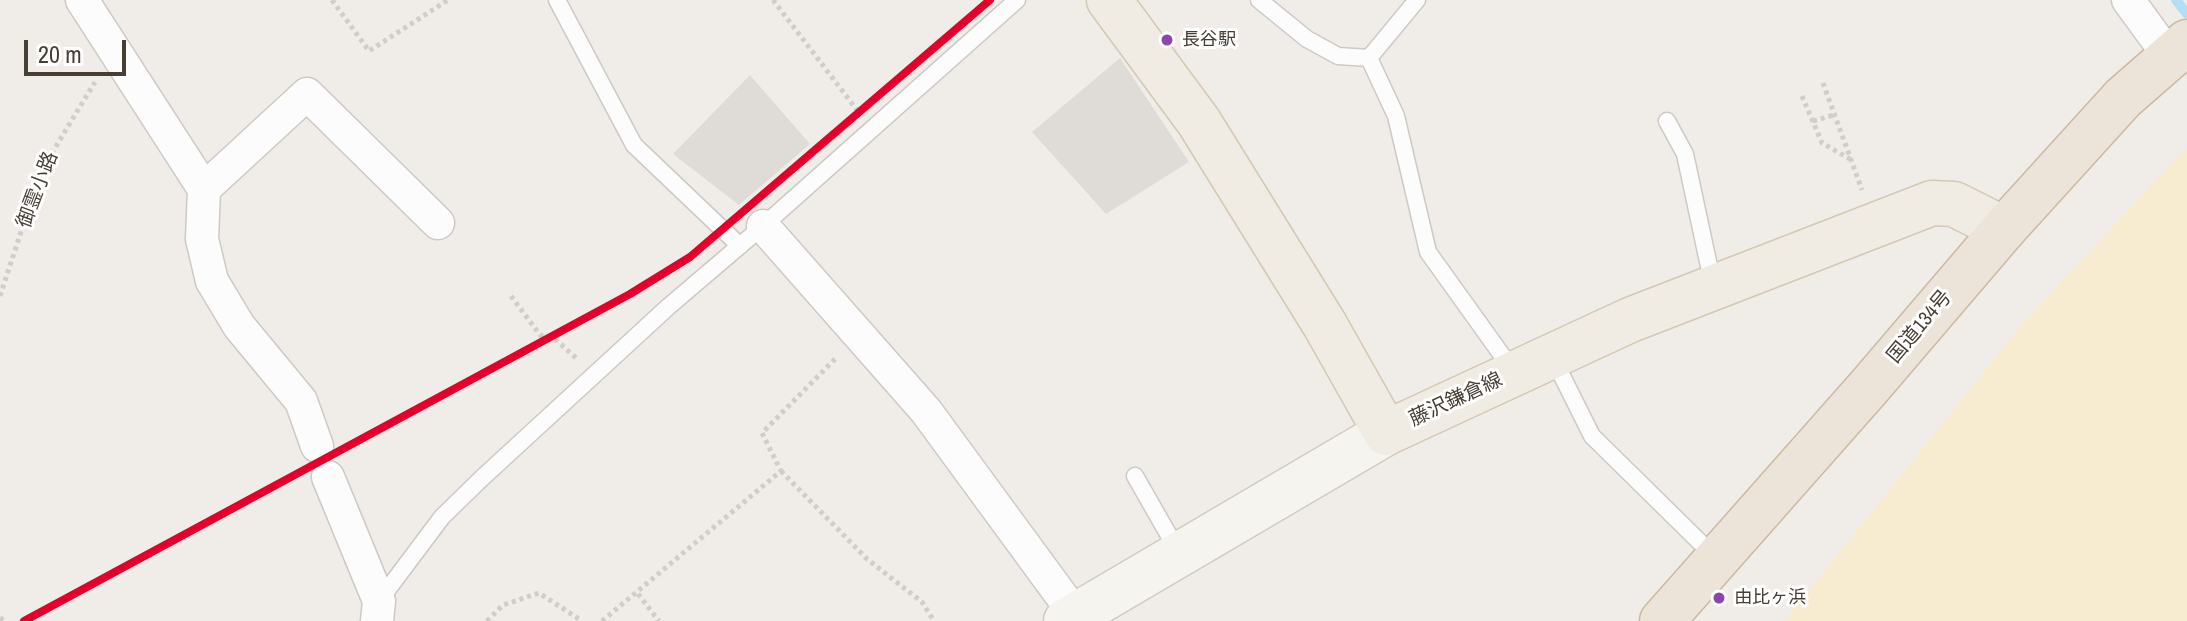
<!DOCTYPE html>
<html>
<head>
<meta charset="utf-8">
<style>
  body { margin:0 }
  #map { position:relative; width:2187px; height:621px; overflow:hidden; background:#f0ede8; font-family:"Archivo Narrow",sans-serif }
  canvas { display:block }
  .scale { position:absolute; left:24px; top:40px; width:102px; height:36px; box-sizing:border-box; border:4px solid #473e34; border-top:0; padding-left:10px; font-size:24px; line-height:28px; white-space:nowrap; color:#473e34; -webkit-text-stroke:6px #fff; paint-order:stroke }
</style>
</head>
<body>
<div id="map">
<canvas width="2187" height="621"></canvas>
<div class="scale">20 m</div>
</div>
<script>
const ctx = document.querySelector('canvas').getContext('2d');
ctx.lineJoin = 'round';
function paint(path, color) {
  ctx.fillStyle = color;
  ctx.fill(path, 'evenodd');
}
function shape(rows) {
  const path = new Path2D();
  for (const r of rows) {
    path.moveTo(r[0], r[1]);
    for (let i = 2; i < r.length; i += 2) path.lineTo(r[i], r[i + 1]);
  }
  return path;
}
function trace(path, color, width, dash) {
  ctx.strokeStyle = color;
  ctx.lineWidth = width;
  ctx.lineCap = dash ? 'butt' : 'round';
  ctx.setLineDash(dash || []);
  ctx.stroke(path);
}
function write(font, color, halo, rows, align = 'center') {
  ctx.font = font + ' "Archivo Narrow","Noto Sans JP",sans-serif';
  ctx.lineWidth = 6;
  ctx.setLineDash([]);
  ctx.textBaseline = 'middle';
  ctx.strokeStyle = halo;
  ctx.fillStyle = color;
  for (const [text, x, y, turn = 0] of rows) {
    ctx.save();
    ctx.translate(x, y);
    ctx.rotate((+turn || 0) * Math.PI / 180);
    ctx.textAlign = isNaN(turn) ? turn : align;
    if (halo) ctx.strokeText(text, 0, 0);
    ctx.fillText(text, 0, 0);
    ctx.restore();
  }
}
paint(shape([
  [2187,146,2187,621,1784,621,2021,325]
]), '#f7ecd0');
paint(shape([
  [1120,58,1189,162,1106,214,1032,132],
  [750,75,810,144,739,205,673,154]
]), '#dfdcd8');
trace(shape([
  [2176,0,2187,14]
]), '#b4def2', 10);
const lane = shape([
  [557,0,634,145,740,246],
  [1259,0,1307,39,1338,56,1369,58],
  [1417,0,1369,58,1396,116,1428,252,1514,372],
  [1667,121,1685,154,1713,285],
  [1552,356,1592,436,1717,559],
  [1135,476,1179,553],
  [379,601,442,517,482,478,668,307,763,226,1017,0]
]);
const street = shape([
  [82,0,204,189,202,239,212,281,239,326,301,401,317,446],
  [2128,0,2169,56],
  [204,189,307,94,438,223],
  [763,226,926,411,1080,621],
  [328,477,379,601,377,621]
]);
const secondary = shape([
  [1066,621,1386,433]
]);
const primary = shape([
  [1109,0,1199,122,1325,325,1386,433,1630,320,1932,203,1954,204,2004,229]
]);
const highway = shape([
  [1662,621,1869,387,2004,229,2123,98,2187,42]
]);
trace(lane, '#cdc9c4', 19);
trace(street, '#cdc9c4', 35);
trace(secondary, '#d1ccc0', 47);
trace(primary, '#d4c8b4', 47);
trace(highway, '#cbb9a1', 47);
trace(shape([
  [332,0,369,51,448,0],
  [773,0,857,110],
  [1823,83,1862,190],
  [1802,96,1822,143,1850,159],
  [1813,121,1834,115],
  [0,296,41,171,95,82],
  [511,296,540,335,556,340,576,358],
  [781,471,867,559,922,602,934,621],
  [638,594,659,621],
  [0,618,5,621],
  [487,621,503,605,539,593,582,621],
  [602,621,781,471,762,433,837,357]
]), '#d1cdc9', 5, [4, 4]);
trace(lane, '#fdfcfc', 16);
trace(street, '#fdfcfc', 32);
trace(secondary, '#f6f4ee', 44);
trace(primary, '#f1ece3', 44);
trace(highway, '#ece4d8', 44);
trace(shape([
  [24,621,630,294,690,257,990,0]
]), '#e4002b', 8);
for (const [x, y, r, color] of [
  [1167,40,7,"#8e44ad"],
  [1719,598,7,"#8e44ad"]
]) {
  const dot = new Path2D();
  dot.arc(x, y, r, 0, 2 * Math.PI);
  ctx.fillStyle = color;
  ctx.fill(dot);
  trace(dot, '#fff', 3);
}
write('18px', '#473e34', '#fff', [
  ["長谷駅",1182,40],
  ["由比ヶ浜",1734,598]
], 'left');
write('20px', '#473e34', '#fff', [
  ["御霊小路",38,190,-69],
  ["国道134号",1920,327,-50],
  ["藤沢鎌倉線",1456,400,-25]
]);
</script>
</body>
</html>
